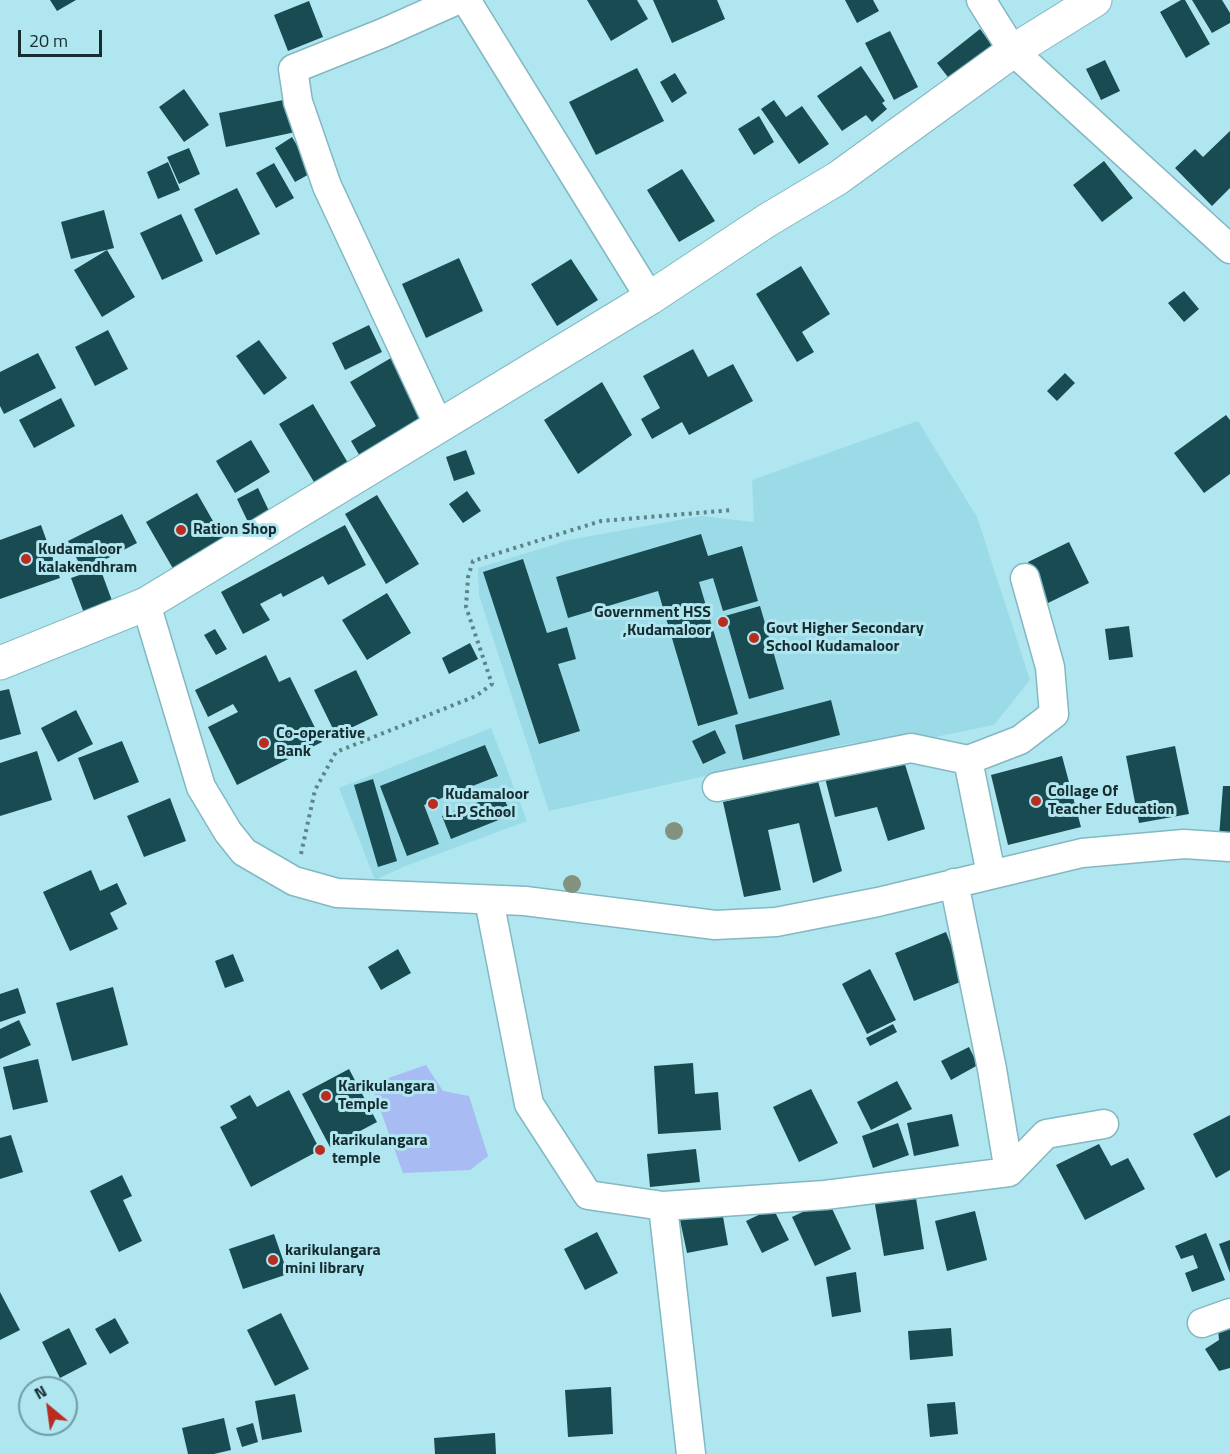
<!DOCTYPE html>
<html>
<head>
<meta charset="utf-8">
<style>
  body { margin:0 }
  #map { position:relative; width:1230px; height:1454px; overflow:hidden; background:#afe6ef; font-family:"Titillium Web",sans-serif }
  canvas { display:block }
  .north { position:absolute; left:18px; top:1376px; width:60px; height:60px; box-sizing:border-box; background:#afe6ef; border:2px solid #729ca3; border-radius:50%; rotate:331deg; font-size:16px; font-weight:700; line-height:24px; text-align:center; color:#172d31 }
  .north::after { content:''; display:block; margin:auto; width:21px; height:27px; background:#b92c20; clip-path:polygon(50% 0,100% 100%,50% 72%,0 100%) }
  .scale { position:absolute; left:18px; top:30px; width:84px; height:27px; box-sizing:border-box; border:3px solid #172d31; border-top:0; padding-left:8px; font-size:18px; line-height:21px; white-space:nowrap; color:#172d31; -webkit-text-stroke:4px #afe6ef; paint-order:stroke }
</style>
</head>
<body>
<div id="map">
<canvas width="1230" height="1454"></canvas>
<div class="north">N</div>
<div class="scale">20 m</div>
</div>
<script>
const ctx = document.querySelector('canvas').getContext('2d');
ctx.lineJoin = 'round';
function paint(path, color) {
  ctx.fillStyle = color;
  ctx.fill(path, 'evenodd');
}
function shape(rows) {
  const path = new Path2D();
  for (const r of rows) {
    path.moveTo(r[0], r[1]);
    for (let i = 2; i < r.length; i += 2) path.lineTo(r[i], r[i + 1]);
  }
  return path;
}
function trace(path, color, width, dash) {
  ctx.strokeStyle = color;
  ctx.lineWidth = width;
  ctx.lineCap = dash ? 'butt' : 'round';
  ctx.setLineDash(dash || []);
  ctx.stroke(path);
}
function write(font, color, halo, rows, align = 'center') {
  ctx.font = font + ' "Titillium Web",sans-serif';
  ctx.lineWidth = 6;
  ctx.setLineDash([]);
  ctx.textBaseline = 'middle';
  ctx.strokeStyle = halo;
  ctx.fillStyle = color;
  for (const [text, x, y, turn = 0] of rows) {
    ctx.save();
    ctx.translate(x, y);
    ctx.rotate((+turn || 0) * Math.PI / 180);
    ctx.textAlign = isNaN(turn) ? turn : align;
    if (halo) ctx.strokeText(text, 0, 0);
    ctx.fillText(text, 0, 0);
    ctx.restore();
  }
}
paint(shape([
  [918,421,977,517,1030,680,994,725,920,740,852,743,549,811,479,595,478,568,569,540,701,516,754,522,752,480],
  [491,728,527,821,408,865,375,880,339,788]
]), '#9bdbe7');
paint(shape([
  [426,1065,443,1091,469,1096,488,1156,470,1170,403,1173,371,1084]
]), '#a8bbf2');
paint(shape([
  [50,0,76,0,57,11],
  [587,0,637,0,648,19,611,41],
  [653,0,717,0,725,19,672,43],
  [845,0,873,0,879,11,857,23],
  [1181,0,1185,0,1210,44,1186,58,1160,12],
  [1192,0,1222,0,1230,13,1230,23,1212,33],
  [309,1,323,37,288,51,274,15],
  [980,29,994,48,951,81,937,63],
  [890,31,918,87,894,100,865,43],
  [1105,60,1120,91,1101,100,1086,69],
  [861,66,885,101,882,103,887,109,872,122,866,115,842,131,817,96],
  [637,68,664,121,596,155,569,102],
  [675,73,687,93,672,103,660,82],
  [184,89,209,125,184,142,159,107],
  [293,98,300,131,226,147,219,113],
  [774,100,786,117,802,106,829,144,799,164,761,109],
  [759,116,774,142,754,155,738,129],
  [1230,131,1230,188,1212,206,1175,168,1195,149,1203,157],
  [292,137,313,172,295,182,275,148],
  [189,148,200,174,179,184,167,157],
  [1104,161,1133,198,1102,222,1073,185],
  [168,162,180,190,158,199,147,172],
  [274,163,294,198,276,208,256,173],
  [682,169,715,221,679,242,647,190],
  [237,188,260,234,216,255,194,209],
  [104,210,114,248,71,259,61,222],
  [181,214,203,261,162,280,140,233],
  [107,250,135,297,102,317,74,270],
  [459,258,483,311,426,338,402,284],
  [571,259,598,300,557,326,531,284],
  [801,266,830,314,802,332,814,352,797,362,756,294],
  [1184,291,1199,309,1184,322,1168,303],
  [369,325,382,352,345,370,332,343],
  [108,330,128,369,95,386,75,347],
  [259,340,287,378,264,395,236,356],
  [693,349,708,377,733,364,753,401,689,435,682,422,652,439,641,419,660,408,643,376],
  [38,353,56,388,4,414,0,406,0,372],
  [391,358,429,424,364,463,351,441,376,426,350,382],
  [1065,373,1075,383,1057,401,1047,391],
  [602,382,632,435,578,474,544,420],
  [61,398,75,426,34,448,19,420],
  [313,404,348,463,314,482,279,424],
  [1226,415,1230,420,1230,474,1204,493,1174,453],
  [251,440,270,472,235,493,216,461],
  [466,450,475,474,454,481,446,457],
  [258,488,269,511,248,522,237,499],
  [467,491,481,511,463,523,449,504],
  [197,493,225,542,175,572,146,522],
  [377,495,419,564,386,584,345,514],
  [122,514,137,543,83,571,68,541],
  [41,525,60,578,0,599,0,540],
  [345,525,366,565,328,585,323,576,283,597,281,593,260,604,270,620,243,634,221,592],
  [701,534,708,556,742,546,758,601,723,611,713,578,699,582,738,714,698,726,658,591,568,618,556,577],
  [1069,542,1089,583,1048,603,1028,562],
  [523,559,547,633,567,627,576,659,558,664,580,731,539,744,483,572],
  [100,568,114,606,85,616,71,578],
  [387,593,411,633,367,660,342,620],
  [760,606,784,689,749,699,725,616],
  [1129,626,1133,657,1109,660,1105,629],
  [215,629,227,649,216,655,204,635],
  [470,643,478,659,449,674,442,658],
  [266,655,279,682,290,677,322,742,237,785,208,727,238,712,233,704,208,717,195,690],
  [356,670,378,715,336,735,314,690],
  [9,689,21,734,0,740,0,691],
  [831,700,840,735,743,760,735,725],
  [76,710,93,744,58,762,41,728],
  [715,730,726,753,703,764,692,741],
  [122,741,139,782,94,800,78,758],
  [485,745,498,776,424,805,439,844,407,856,380,786],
  [1175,746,1189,814,1139,823,1126,756],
  [37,751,52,800,0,816,0,763],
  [1062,756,1081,827,1008,845,991,775],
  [903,758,925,829,888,841,877,807,835,817,825,778],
  [373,779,397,861,378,867,354,785],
  [818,781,842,871,813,883,799,823,768,830,781,890,744,897,723,802],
  [1223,786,1230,786,1230,838,1219,837],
  [502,793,511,815,451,839,442,816],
  [170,798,186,841,144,857,127,816],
  [91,870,100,891,117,883,127,904,110,913,118,929,70,951,43,892],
  [946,932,965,980,914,1001,895,953],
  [398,949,411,973,381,990,368,967],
  [233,954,244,981,225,988,215,961],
  [870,969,896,1020,867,1034,842,984],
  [113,987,128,1045,72,1061,56,1003],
  [18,988,26,1013,0,1022,0,994],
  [19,1020,31,1045,0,1059,0,1029],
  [893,1024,897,1032,870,1046,866,1038],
  [969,1047,978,1065,951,1080,941,1061],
  [38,1059,48,1102,13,1110,3,1067],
  [693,1063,695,1094,718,1092,721,1130,658,1134,654,1066],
  [349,1069,377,1122,330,1147,302,1094],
  [897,1081,912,1109,871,1130,857,1102],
  [811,1089,838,1143,799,1162,773,1107],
  [289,1090,320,1150,251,1187,220,1127,237,1118,230,1106,250,1095,257,1107],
  [952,1114,959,1146,914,1156,907,1123],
  [1230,1115,1230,1170,1216,1178,1193,1134],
  [898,1123,909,1155,873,1168,862,1136],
  [11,1135,23,1172,0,1179,0,1138],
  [1099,1144,1111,1166,1128,1158,1145,1189,1085,1220,1056,1165],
  [696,1149,700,1182,650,1187,647,1154],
  [122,1175,132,1196,123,1200,142,1241,119,1252,90,1191],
  [915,1192,924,1249,884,1256,874,1199],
  [828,1200,851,1249,815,1266,792,1217],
  [773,1208,789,1240,762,1253,746,1221],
  [722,1211,728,1245,687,1253,680,1220],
  [975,1211,987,1260,947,1271,935,1221],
  [597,1232,618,1273,585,1290,564,1249],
  [1206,1233,1225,1280,1192,1292,1185,1273,1198,1268,1193,1255,1181,1259,1175,1246],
  [274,1234,288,1274,243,1289,229,1249],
  [1230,1240,1230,1273,1219,1244],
  [856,1272,861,1312,832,1317,826,1277],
  [0,1292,20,1330,0,1340],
  [281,1313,309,1369,275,1386,247,1330],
  [115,1318,129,1343,110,1354,95,1329],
  [1230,1323,1230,1368,1219,1371,1205,1349,1219,1340,1218,1328],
  [69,1328,87,1364,60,1378,42,1342],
  [951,1328,953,1356,910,1360,908,1331],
  [611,1387,613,1434,568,1437,565,1390],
  [295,1394,302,1432,262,1440,255,1401],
  [955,1402,958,1434,930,1437,927,1404],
  [224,1418,231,1450,214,1454,188,1454,182,1428],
  [253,1423,258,1442,242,1447,236,1428],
  [495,1433,496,1454,435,1454,434,1438]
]), '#194b52');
const minor = shape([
  [466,0,650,298],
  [981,0,1013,51,1230,249],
  [439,426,327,186,298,102,293,69,383,33,457,0],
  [146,604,201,787,228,832,244,852,294,881,337,893,525,901,715,925,776,922,878,902,1082,853,1184,844,1230,847],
  [968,760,1020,740,1054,714,1050,667,1025,578],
  [717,787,911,748,968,760,991,874],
  [954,883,992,1069,1009,1172,1046,1134,1104,1124],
  [489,900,529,1104,588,1195,663,1206,825,1195,1009,1172],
  [663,1206,691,1454],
  [1202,1323,1230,1313]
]);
const secondary = shape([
  [0,663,146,604,650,298,766,221,838,178,1013,51,1095,0]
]);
trace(minor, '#83b8c2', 31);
trace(secondary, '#83b8c2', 35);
trace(shape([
  [301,854,315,790,336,752,476,696,492,684,466,607,468,577,473,561,601,521,733,510]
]), '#5e8389', 4, [3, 4.5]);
trace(minor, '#fff', 28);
trace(secondary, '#fff', 33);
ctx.fillStyle = '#83927e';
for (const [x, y] of [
  [674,831],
  [572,884]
]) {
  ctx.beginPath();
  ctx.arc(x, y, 9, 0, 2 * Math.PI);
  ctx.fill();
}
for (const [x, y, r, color] of [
  [181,530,6,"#b92c20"],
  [26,559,6,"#b92c20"],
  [723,622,6,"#b92c20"],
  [754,638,6,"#b92c20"],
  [264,743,6,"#b92c20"],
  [1036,801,6,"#b92c20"],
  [433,804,6,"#b92c20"],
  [326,1096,6,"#b92c20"],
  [320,1150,6,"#b92c20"],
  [273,1260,6,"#b92c20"]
]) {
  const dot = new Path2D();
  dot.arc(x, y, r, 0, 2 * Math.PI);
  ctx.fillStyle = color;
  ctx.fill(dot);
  trace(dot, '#afe6ef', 2);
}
write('bold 16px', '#172d31', '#afe6ef', [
  ["Ration Shop",193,530],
  ["Kudamaloor",38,550],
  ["kalakendhram",38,568],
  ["Government HSS",711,613,"right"],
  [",Kudamaloor",711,631,"right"],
  ["Govt Higher Secondary",766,629],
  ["School Kudamaloor",766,647],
  ["Co-operative",276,734],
  ["Bank",276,752],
  ["Collage Of",1048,792],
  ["Teacher Education",1048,810],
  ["Kudamaloor",445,795],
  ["L.P School",445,813],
  ["Karikulangara",338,1087],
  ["Temple",338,1105],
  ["karikulangara",332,1141],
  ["temple",332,1159],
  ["karikulangara",285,1251],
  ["mini library",285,1269]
], 'left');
</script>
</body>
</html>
